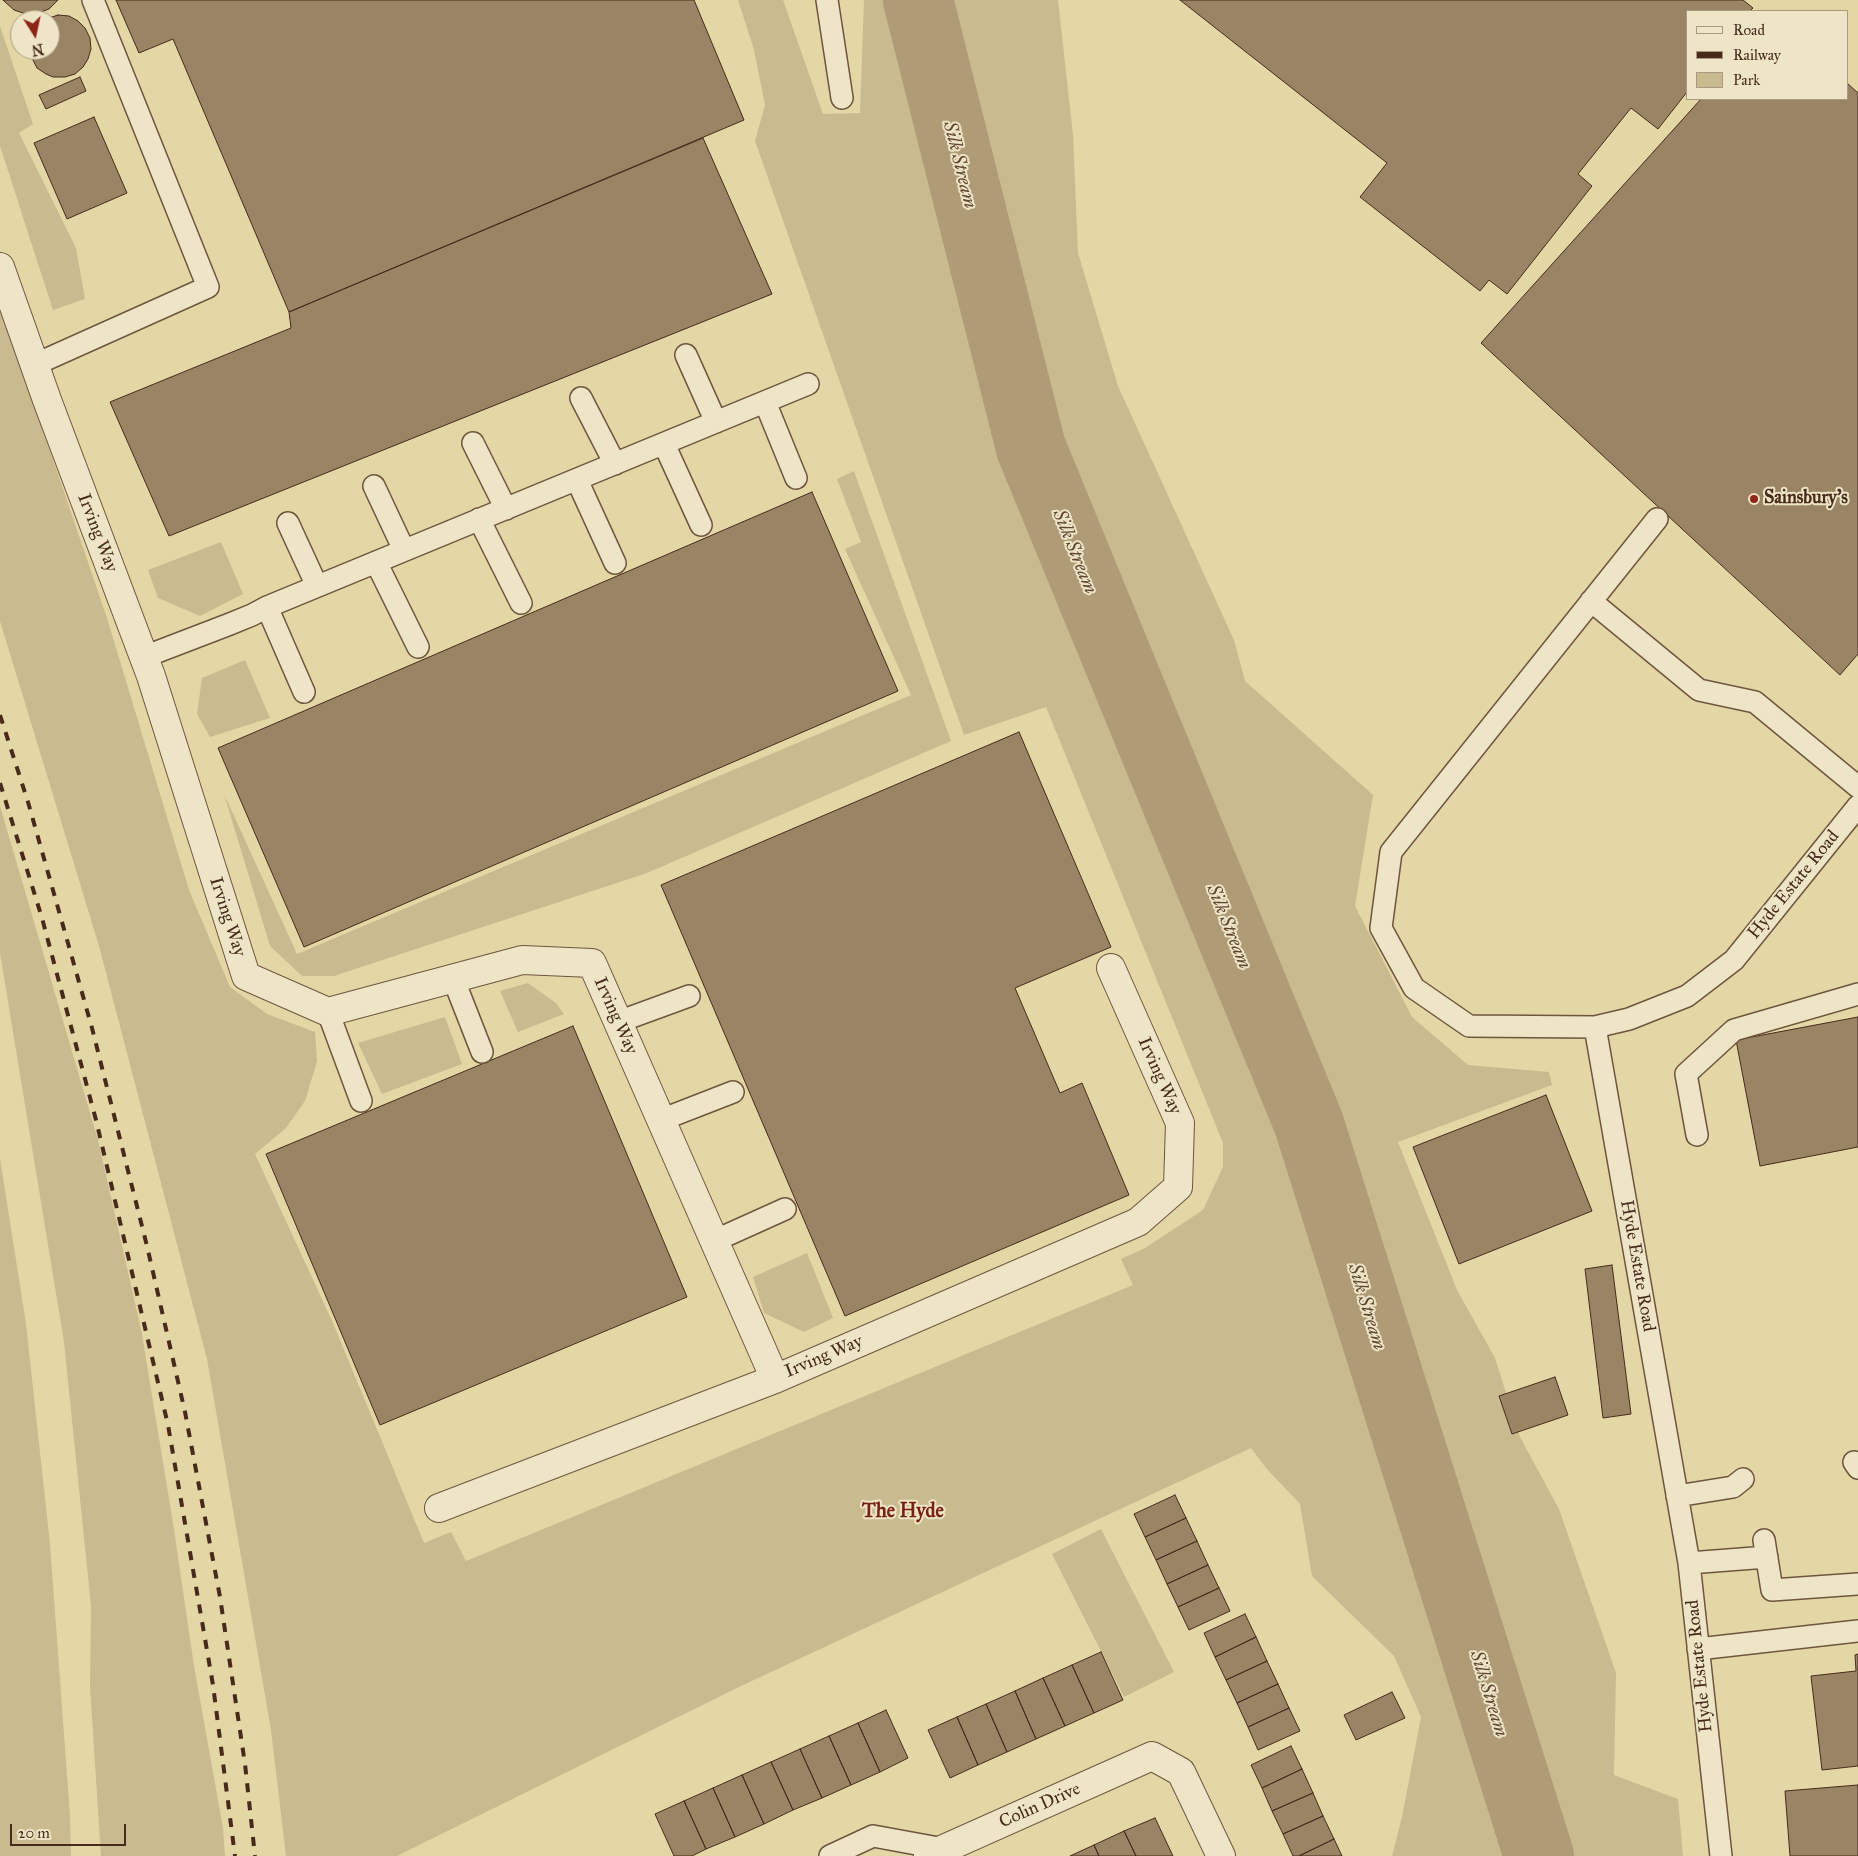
<!DOCTYPE html>
<html>
<head>
<meta charset="utf-8">
<style>
  body { margin:0 }
  #map { position:relative; width:1858px; height:1856px; overflow:hidden; background:#e4d7a6; font-family:"IM FELL Great Primer",serif }
  canvas { display:block }
  .legend { position:absolute; left:1686px; top:10px; width:162px; height:90px; box-sizing:border-box; background:#ede5c5; border:1px solid #ab9a81; margin:0; padding:6px 9px; list-style:none; font-size:15px; color:#472a1c }
  .legend li { display:flex; align-items:center; gap:10px; height:25px }
  .legend b { width:25px; border:1px solid #ab9a81 }
  .north { position:absolute; left:10px; top:10px; width:50px; height:50px; box-sizing:border-box; background:#ede5c5; border:1px solid #ab9a81; border-radius:50%; rotate:170deg; font-size:14px; font-weight:700; line-height:20px; text-align:center; color:#472a1c }
  .north::after { content:''; display:block; margin:auto; width:18px; height:22px; background:#8f2418; clip-path:polygon(50% 0,100% 100%,50% 72%,0 100%) }
  .scale { position:absolute; left:10px; top:1824px; width:116px; height:22px; box-sizing:border-box; border:2px solid #472a1c; border-top:0; padding-left:6px; font-size:15px; line-height:18px; white-space:nowrap; color:#472a1c; -webkit-text-stroke:4px #ede5c5; paint-order:stroke }
</style>
</head>
<body>
<div id="map">
<canvas width="1858" height="1856"></canvas>
<ul class="legend">
<li><b style="height:6px;background:#ede5c5"></b>Road</li>
<li><b style="height:6px;background:#472a1c"></b>Railway</li>
<li><b style="height:14px;background:#c9ba8f"></b>Park</li>
</ul>
<div class="north">N</div>
<div class="scale">20 m</div>
</div>
<script>
const ctx = document.querySelector('canvas').getContext('2d');
ctx.lineJoin = 'round';
function paint(path, color) {
  ctx.fillStyle = color;
  ctx.fill(path, 'evenodd');
}
function shape(rows) {
  const path = new Path2D();
  for (const r of rows) {
    path.moveTo(r[0], r[1]);
    for (let i = 2; i < r.length; i += 2) path.lineTo(r[i], r[i + 1]);
  }
  return path;
}
function trace(path, color, width, dash) {
  ctx.strokeStyle = color;
  ctx.lineWidth = width;
  ctx.lineCap = dash ? 'butt' : 'round';
  ctx.setLineDash(dash || []);
  ctx.stroke(path);
}
function write(font, color, halo, rows, align = 'center') {
  ctx.font = font + ' "IM FELL Great Primer",serif';
  ctx.lineWidth = 4;
  ctx.setLineDash([]);
  ctx.textBaseline = 'middle';
  ctx.strokeStyle = halo;
  ctx.fillStyle = color;
  for (const [text, x, y, turn = 0] of rows) {
    ctx.save();
    ctx.translate(x, y);
    ctx.rotate((+turn || 0) * Math.PI / 180);
    ctx.textAlign = isNaN(turn) ? turn : align;
    if (halo) ctx.strokeText(text, 0, 0);
    ctx.fillText(text, 0, 0);
    ctx.restore();
  }
}
paint(shape([
  [738,0,783,0,823,114,860,113,864,0,1058,0,1073,135,1078,253,1118,386,1234,640,1245,681,1373,795,1355,906,1412,1017,1468,1065,1549,1072,1552,1085,1398,1142,1457,1290,1495,1358,1520,1437,1559,1509,1616,1673,1614,1775,1678,1799,1683,1856,1392,1856,1402,1817,1421,1717,1394,1656,1312,1576,1300,1504,1266,1468,1251,1448,741,1686,397,1856,286,1856,271,1730,207,1359,99,946,0,621,0,304,107,618,189,890,230,987,267,1014,315,1032,317,1061,305,1101,286,1128,255,1154,333,1323,424,1543,451,1532,466,1561,1133,1285,1121,1259,1145,1248,1203,1210,1223,1167,1223,1143,1046,707,964,735,755,141,765,105,754,50],
  [0,26,33,124,19,133,76,248,85,299,53,310,0,146],
  [854,471,951,741,647,873,334,976,302,976,270,946,224,794,297,954,911,695,845,549,861,542,837,479],
  [221,542,243,594,200,616,158,598,148,570],
  [245,660,270,718,210,737,197,714,202,678],
  [0,806,98,1140,141,1329,173,1523,194,1666,223,1828,225,1856,101,1856,90,1687,91,1606,64,1342,0,953],
  [528,983,556,1003,564,1014,518,1032,500,991],
  [445,1017,462,1064,382,1094,358,1043],
  [0,1158,26,1324,50,1544,70,1816,71,1856,0,1856],
  [807,1253,833,1318,804,1332,764,1313,753,1277],
  [1101,1529,1174,1672,1124,1697,1052,1554]
]), '#c9ba8f');
trace(shape([
  [918,0,1031,448,1309,1124,1539,1856]
]), '#af9c77', 70);
const building = shape([
  [3,0,58,0,49,9,38,13,26,14,14,10,3,0],
  [116,0,694,0,744,120,289,312,173,39,139,53,116,0],
  [1180,0,1743,0,1753,8,1750,11,1687,11,1687,92,1658,129,1631,108,1578,174,1592,186,1507,294,1489,280,1480,291,1360,197,1387,163,1180,0],
  [58,15,69,16,78,21,85,28,90,38,91,49,88,59,83,67,75,74,65,77,53,77,46,74,37,68,29,52,29,50,50,50,50,20,43,20,58,15],
  [80,77,86,91,46,109,39,95,80,77],
  [1847,83,1858,93,1858,654,1840,675,1481,343,1701,99,1847,99,1847,83],
  [94,117,127,193,67,219,34,143,94,117],
  [703,138,772,294,169,536,110,402,291,328,289,312,703,138],
  [812,492,898,691,304,947,218,748,812,492],
  [1019,732,1111,947,1015,988,1060,1093,1082,1083,1129,1195,845,1316,661,885,1019,732],
  [1858,1017,1858,1147,1760,1166,1736,1040,1858,1017],
  [573,1026,687,1297,380,1425,266,1154,573,1026],
  [1546,1095,1592,1211,1459,1264,1413,1147,1546,1095],
  [1612,1265,1631,1414,1603,1418,1585,1269,1612,1265],
  [1555,1377,1568,1415,1512,1434,1499,1396,1555,1377],
  [1175,1495,1186,1518,1145,1537,1134,1514,1175,1495],
  [1186,1518,1197,1541,1156,1560,1145,1537,1186,1518],
  [1197,1541,1208,1565,1167,1584,1156,1560,1197,1541],
  [1208,1565,1219,1588,1178,1607,1167,1584,1208,1565],
  [1219,1588,1230,1611,1189,1630,1178,1607,1219,1588],
  [1245,1614,1256,1637,1215,1657,1204,1633,1245,1614],
  [1256,1637,1267,1661,1226,1680,1215,1657,1256,1637],
  [1101,1652,1123,1700,1094,1713,1072,1665,1101,1652],
  [1858,1654,1858,1766,1822,1770,1811,1676,1856,1671,1855,1655,1858,1654],
  [1267,1661,1278,1684,1237,1703,1226,1680,1267,1661],
  [1072,1665,1094,1713,1065,1726,1043,1678,1072,1665],
  [1043,1678,1065,1726,1036,1739,1015,1691,1043,1678],
  [1278,1684,1289,1708,1248,1727,1237,1703,1278,1684],
  [1015,1691,1036,1739,1007,1752,986,1704,1015,1691],
  [1392,1692,1405,1718,1356,1740,1344,1715,1392,1692],
  [986,1704,1007,1752,978,1765,957,1717,986,1704],
  [1289,1708,1300,1731,1258,1750,1248,1727,1289,1708],
  [886,1710,908,1758,880,1772,858,1723,886,1710],
  [957,1717,978,1765,950,1778,928,1730,957,1717],
  [858,1723,880,1772,851,1785,829,1736,858,1723],
  [829,1736,851,1785,822,1798,800,1749,829,1736],
  [1291,1746,1302,1769,1262,1788,1251,1765,1291,1746],
  [800,1749,822,1798,793,1810,771,1762,800,1749],
  [771,1762,793,1810,764,1824,742,1775,771,1762],
  [1302,1769,1313,1793,1272,1811,1262,1788,1302,1769],
  [742,1775,764,1824,735,1837,713,1788,742,1775],
  [1858,1785,1858,1856,1790,1856,1785,1791,1858,1785],
  [713,1788,735,1837,706,1849,684,1801,713,1788],
  [1313,1793,1323,1816,1283,1834,1272,1811,1313,1793],
  [684,1801,706,1849,692,1856,674,1856,655,1814,684,1801],
  [1323,1816,1334,1839,1299,1856,1293,1856,1283,1834,1323,1816],
  [1155,1818,1173,1856,1136,1856,1124,1831,1155,1818],
  [1124,1831,1136,1856,1099,1856,1094,1845,1124,1831],
  [1334,1839,1342,1856,1299,1856,1334,1839],
  [1094,1845,1099,1856,1070,1856,1094,1845]
]);
paint(building, '#998464');
trace(building, '#472a1c', 1);
const service = shape([
  [827,0,842,98],
  [686,355,716,422],
  [34,365,208,287,93,0],
  [581,398,615,464],
  [765,402,796,478],
  [473,443,506,509],
  [664,444,701,525],
  [577,480,615,563],
  [374,486,404,550],
  [479,519,521,603],
  [288,523,317,586],
  [376,562,418,647],
  [1591,601,1699,690,1755,702,1858,787],
  [267,607,304,692],
  [144,657,230,624,252,615,267,607,808,384],
  [453,978,482,1052],
  [328,1012,361,1101],
  [618,1022,689,996],
  [1595,1027,1469,1026,1414,988,1381,928,1391,852,1657,519],
  [661,1120,733,1092],
  [1697,1135,1686,1074,1734,1030,1858,994],
  [714,1241,785,1209],
  [1854,1462,1858,1468],
  [1677,1496,1733,1487,1743,1479],
  [1764,1540,1772,1590,1858,1584],
  [1689,1563,1767,1557],
  [1698,1649,1858,1631],
  [830,1856,873,1836,944,1849],
  [1721,1856,1689,1563,1595,1027,1629,1019,1687,996,1734,960,1858,806]
]);
const minor = shape([
  [0,267,47,400,151,676,246,976,328,1012,522,960,592,963,775,1379,1138,1222,1178,1187,1180,1123,1111,968],
  [439,1508,775,1379],
  [928,1856,1152,1756,1181,1772,1221,1856]
]);
trace(service, '#6e553e', 24);
trace(minor, '#6e553e', 30);
trace(service, '#ede5c5', 21);
trace(minor, '#ede5c5', 28);
trace(shape([
  [0,715,28,802,92,1028,147,1246,185,1412,220,1597,245,1764,255,1856],
  [0,783,42,918,96,1120,168,1425,213,1685,235,1856]
]), '#472a1c', 4, [9, 9]);
for (const [x, y, r, color] of [
  [1754,499,5,"#8f2418"]
]) {
  const dot = new Path2D();
  dot.arc(x, y, r, 0, 2 * Math.PI);
  ctx.fillStyle = color;
  ctx.fill(dot);
  trace(dot, '#ede5c5', 2);
}
write('bold 18px', '#472a1c', '#ede5c5', [
  ["Sainsbury's",1764,499]
], 'left');
write('18px', '#472a1c', '#ede5c5', [
  ["Irving Way",97,533,69],
  ["Hyde Estate Road",1794,885,-51],
  ["Irving Way",227,917,72],
  ["Irving Way",615,1016,66],
  ["Irving Way",1159,1076,66],
  ["Hyde Estate Road",1637,1266,80],
  ["Irving Way",824,1357,-23],
  ["Hyde Estate Road",1700,1666,-96],
  ["Colin Drive",1040,1806,-24]
]);
write('italic 19px', '#614633', '#ede5c5', [
  ["Silk Stream",959,165,76],
  ["Silk Stream",1074,552,68],
  ["Silk Stream",1228,927,68],
  ["Silk Stream",1366,1307,73],
  ["Silk Stream",1488,1694,73]
]);
write('bold 20px', '#7a1f14', '#ede5c5', [
  ["The Hyde",903,1512]
]);
</script>
</body>
</html>
